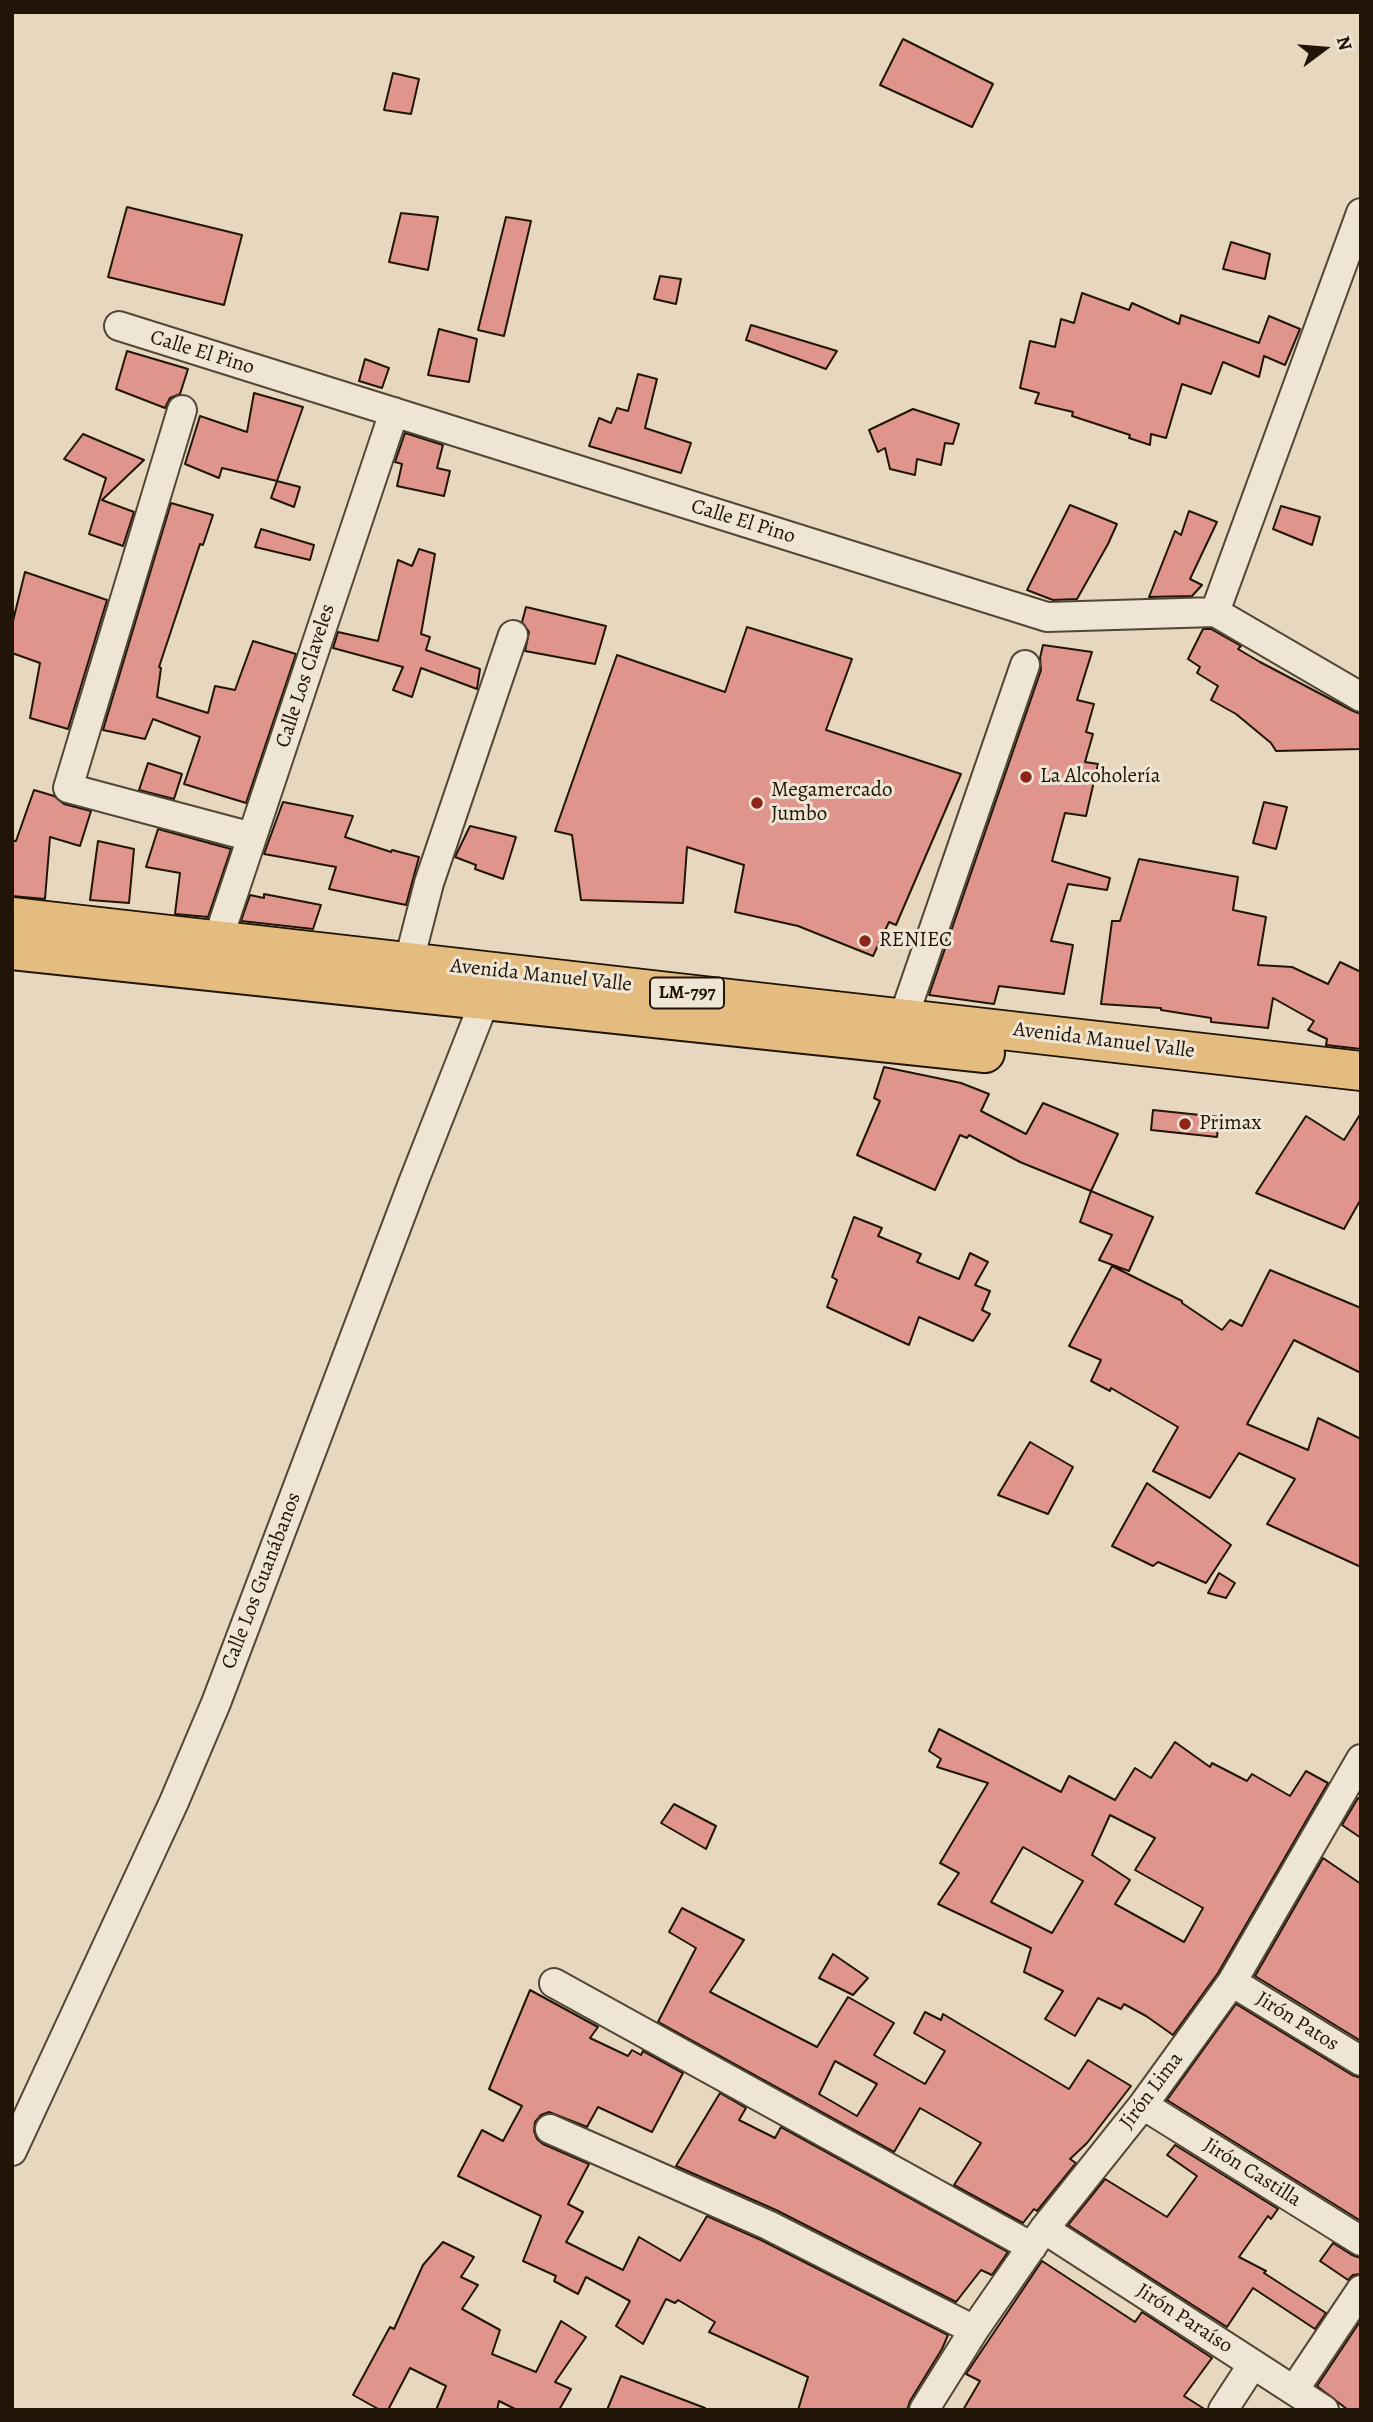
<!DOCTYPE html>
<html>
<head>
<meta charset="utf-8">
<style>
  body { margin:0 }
  #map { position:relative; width:1373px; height:2422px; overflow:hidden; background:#e7d7be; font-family:Alegreya,serif }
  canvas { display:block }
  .frame { position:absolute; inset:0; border:14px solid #201506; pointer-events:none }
  .north { position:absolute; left:1289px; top:14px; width:70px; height:70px; -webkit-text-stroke:5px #efe5d5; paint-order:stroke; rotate:74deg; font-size:19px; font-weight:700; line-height:28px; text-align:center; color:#201506 }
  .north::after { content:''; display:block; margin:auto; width:24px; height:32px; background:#201506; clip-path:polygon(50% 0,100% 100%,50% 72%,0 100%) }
</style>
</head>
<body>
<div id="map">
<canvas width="1373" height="2422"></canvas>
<div class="frame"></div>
<div class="north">N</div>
</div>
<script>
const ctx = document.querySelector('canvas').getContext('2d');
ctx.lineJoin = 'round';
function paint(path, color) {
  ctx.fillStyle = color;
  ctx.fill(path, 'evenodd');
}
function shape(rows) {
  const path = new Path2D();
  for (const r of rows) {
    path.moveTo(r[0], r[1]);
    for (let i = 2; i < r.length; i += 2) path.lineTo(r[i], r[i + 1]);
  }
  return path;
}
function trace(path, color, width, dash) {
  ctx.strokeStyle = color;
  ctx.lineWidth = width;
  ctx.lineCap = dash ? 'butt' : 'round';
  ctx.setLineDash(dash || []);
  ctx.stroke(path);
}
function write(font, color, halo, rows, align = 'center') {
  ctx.font = font + ' Alegreya,serif';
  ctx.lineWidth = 6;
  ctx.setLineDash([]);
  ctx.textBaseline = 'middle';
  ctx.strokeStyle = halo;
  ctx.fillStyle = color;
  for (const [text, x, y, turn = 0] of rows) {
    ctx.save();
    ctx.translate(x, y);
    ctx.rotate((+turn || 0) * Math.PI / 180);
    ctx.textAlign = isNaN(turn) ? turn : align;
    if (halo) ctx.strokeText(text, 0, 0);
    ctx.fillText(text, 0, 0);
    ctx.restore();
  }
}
const building = shape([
  [903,39,993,84,972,127,880,85,903,39],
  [393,73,419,79,411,114,384,110,393,73],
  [127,207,242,235,224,305,108,277,127,207],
  [401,213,438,217,428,270,389,262,401,213],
  [506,217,531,221,504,336,478,330,506,217],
  [1231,242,1270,254,1265,279,1223,269,1231,242],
  [660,276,681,279,676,304,654,299,660,276],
  [1082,293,1129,310,1132,303,1179,324,1181,315,1259,343,1269,316,1300,329,1285,365,1264,356,1259,377,1223,362,1211,394,1182,384,1166,438,1151,434,1150,445,1129,438,1130,435,1072,416,1073,412,1035,403,1039,393,1020,388,1030,341,1055,347,1061,319,1074,323,1082,293],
  [751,325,837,351,826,369,746,340,751,325],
  [439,329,477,339,469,382,428,375,439,329],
  [127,351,188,369,180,394,170,398,165,408,116,389,127,351],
  [365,359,389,368,382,388,359,381,365,359],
  [638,374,657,379,645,428,691,443,681,473,589,446,599,418,611,423,617,408,628,411,638,374],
  [254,393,303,407,277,481,222,468,219,478,185,464,200,416,247,432,254,393],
  [913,409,959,424,953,444,945,443,941,465,917,459,915,475,890,469,885,448,878,452,869,430,913,409],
  [405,433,443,445,437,468,450,471,444,496,397,486,402,464,395,462,405,433],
  [83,434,144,460,102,500,134,512,123,546,89,534,106,478,64,459,83,434],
  [277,481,300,487,294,507,271,498,277,481],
  [171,503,213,515,203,545,200,544,159,667,161,668,157,697,208,713,215,686,235,690,253,641,296,654,246,803,184,784,200,737,153,719,145,739,103,730,171,503],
  [1070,505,1117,524,1108,544,1077,599,1053,600,1027,590,1070,505],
  [1281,506,1320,517,1312,545,1273,529,1281,506],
  [1189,511,1217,522,1190,579,1202,585,1192,596,1149,597,1175,531,1181,535,1189,511],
  [261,529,314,545,310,560,255,547,261,529],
  [419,549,435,554,421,634,430,637,426,650,480,669,477,689,421,668,412,697,393,690,403,667,333,648,338,632,378,641,398,560,412,566,419,549],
  [25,572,107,600,68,729,30,718,40,663,12,653,12,625,25,572],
  [526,607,606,626,595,664,525,651,529,632,522,622,526,607],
  [747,627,852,659,826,730,961,774,896,925,889,922,873,956,798,926,735,912,744,865,687,847,683,903,581,900,572,835,555,831,617,655,725,692,747,627],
  [1203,629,1211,629,1241,646,1238,649,1260,662,1353,711,1361,714,1361,749,1276,751,1271,743,1236,714,1211,700,1218,686,1197,673,1200,667,1188,659,1203,629],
  [1043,645,1092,652,1077,700,1094,704,1086,732,1093,734,1085,762,1098,764,1086,816,1065,813,1052,861,1110,878,1107,890,1068,884,1051,941,1073,945,1064,994,999,986,994,1004,929,995,1041,670,1040,658,1043,645],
  [148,763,182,774,174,799,139,790,148,763],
  [34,790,54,796,64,804,91,811,80,846,50,837,45,899,12,896,12,841,16,841,34,790],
  [283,802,353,816,345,837,391,852,392,850,419,857,406,905,329,889,336,867,264,854,283,802],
  [1264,802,1287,807,1276,849,1253,843,1264,802],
  [470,826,516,837,503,879,475,869,476,865,455,857,470,826],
  [158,829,231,849,208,917,175,914,180,873,146,867,158,829],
  [98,841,134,849,129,903,90,900,98,841],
  [1139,859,1238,877,1233,910,1266,917,1258,965,1292,967,1328,984,1340,962,1361,972,1361,1049,1326,1045,1327,1039,1308,1030,1314,1021,1273,998,1268,1028,1211,1022,1211,1018,1161,1010,1161,1008,1101,1004,1112,921,1120,921,1139,859],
  [264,894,321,905,313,929,241,921,250,895,264,898,264,894],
  [884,1067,961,1083,989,1094,981,1111,1026,1134,1043,1103,1118,1134,1091,1191,1020,1162,969,1135,967,1138,960,1135,935,1190,857,1155,880,1101,874,1098,884,1067],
  [1153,1110,1219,1117,1217,1137,1151,1130,1153,1110],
  [1361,1113,1361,1199,1344,1229,1256,1193,1306,1116,1344,1140,1361,1113],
  [1091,1191,1153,1217,1129,1271,1099,1260,1112,1235,1080,1222,1091,1191],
  [854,1217,882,1228,878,1236,921,1254,917,1262,959,1279,970,1253,988,1262,975,1285,990,1291,982,1310,990,1314,973,1341,919,1317,909,1345,827,1307,837,1280,832,1277,854,1217],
  [1112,1266,1182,1301,1182,1303,1222,1330,1230,1320,1242,1326,1270,1270,1361,1308,1361,1373,1294,1340,1247,1424,1308,1450,1318,1418,1361,1439,1361,1567,1267,1524,1295,1479,1239,1453,1210,1498,1153,1471,1178,1427,1111,1388,1110,1391,1091,1381,1101,1360,1069,1346,1112,1266],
  [1030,1442,1073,1467,1048,1514,998,1495,1030,1442],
  [1147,1483,1231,1545,1206,1583,1158,1562,1153,1566,1112,1546,1147,1483],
  [1219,1573,1235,1583,1226,1598,1208,1593,1219,1573],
  [939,1729,1061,1792,1069,1776,1115,1800,1135,1768,1151,1778,1175,1742,1210,1767,1212,1763,1247,1781,1252,1774,1290,1796,1306,1771,1328,1783,1218,1973,1173,2035,1146,2016,1124,2004,1121,2009,1098,1998,1075,2036,1045,2019,1063,1991,1024,1972,1031,1948,938,1904,959,1873,940,1863,988,1783,937,1767,941,1759,929,1751,939,1729],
  [1110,1815,1155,1838,1135,1870,1203,1908,1184,1942,1115,1904,1130,1880,1092,1855,1110,1815],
  [1023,1847,1083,1881,1052,1933,991,1902,1023,1847],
  [1358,1798,1361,1799,1361,1838,1342,1825,1358,1798],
  [674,1804,716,1826,706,1849,661,1823,674,1804],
  [1323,1858,1361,1884,1361,2041,1255,1976,1323,1858],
  [682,1908,744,1940,710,1992,817,2047,848,1997,894,2023,874,2055,925,2084,945,2051,914,2033,925,2012,941,2020,943,2014,1069,2089,1088,2060,1131,2086,1087,2143,1070,2159,1076,2163,1037,2211,1034,2209,1023,2223,954,2185,981,2143,920,2108,894,2152,658,2022,696,1948,669,1932,682,1908],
  [835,2061,877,2084,857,2116,819,2094,835,2061],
  [833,1954,868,1978,853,1995,819,1978,833,1954],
  [530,1990,598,2027,590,2038,628,2056,632,2050,641,2055,643,2051,683,2073,652,2132,598,2107,587,2127,549,2112,541,2115,535,2122,534,2131,537,2139,543,2144,589,2164,568,2204,583,2212,566,2242,623,2270,639,2237,680,2261,707,2216,761,2240,948,2335,942,2349,910,2401,907,2410,798,2410,808,2377,709,2332,715,2322,678,2300,675,2303,666,2299,643,2344,616,2326,630,2301,586,2277,578,2294,554,2281,556,2276,523,2261,541,2216,458,2176,482,2130,503,2141,522,2106,489,2089,530,1990],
  [1236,2004,1352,2075,1361,2078,1361,2221,1167,2100,1236,2004],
  [720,2093,746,2108,739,2120,775,2138,781,2127,1008,2252,992,2275,981,2270,956,2302,776,2210,676,2166,720,2093],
  [1175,2145,1278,2209,1271,2219,1268,2216,1239,2257,1266,2271,1264,2273,1326,2313,1315,2329,1253,2288,1227,2327,1068,2225,1105,2179,1167,2217,1197,2176,1167,2155,1175,2145],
  [443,2242,474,2257,461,2277,478,2285,462,2309,500,2330,492,2354,536,2372,561,2321,586,2337,555,2382,571,2389,559,2410,517,2410,499,2401,497,2410,436,2410,446,2386,410,2368,388,2410,380,2410,353,2395,390,2327,394,2329,423,2265,443,2242],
  [1333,2243,1352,2255,1361,2258,1361,2274,1353,2275,1348,2280,1320,2261,1333,2243],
  [1042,2261,1135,2322,1142,2312,1209,2356,1212,2358,1184,2396,1206,2410,963,2410,980,2381,966,2374,1042,2261],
  [1361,2320,1361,2410,1348,2410,1317,2386,1361,2320],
  [621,2376,705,2408,704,2410,607,2410,621,2376]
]);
paint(building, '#df958c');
trace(building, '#201506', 2);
const minor = shape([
  [119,326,1047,617,1215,612,1361,697],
  [182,410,68,788,252,837],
  [1215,612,1361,213],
  [218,939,394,412],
  [409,961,429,883,513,635],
  [897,1036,1025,665],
  [1232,1982,1361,2061],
  [554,1983,1032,2247],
  [1143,2105,1361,2241],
  [550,2129,768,2225,974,2330],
  [12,2151,174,1802,216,1703,413,1183,485,1000],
  [1044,2229,1324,2410],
  [1294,2390,1361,2290],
  [924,2410,974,2330,1044,2229,1143,2105,1232,1982,1361,1759],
  [1223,2410,1253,2364]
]);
const primary = shape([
  [12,917,1361,1071],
  [12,950,985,1053]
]);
trace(minor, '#524634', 32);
trace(primary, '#201506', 42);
trace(minor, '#efe5d5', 28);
trace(primary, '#e4bc7f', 38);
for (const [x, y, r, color] of [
  [1026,777,7,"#8f2418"],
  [757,803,7,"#8f2418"],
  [865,941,7,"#8f2418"],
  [1185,1124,7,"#8f2418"]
]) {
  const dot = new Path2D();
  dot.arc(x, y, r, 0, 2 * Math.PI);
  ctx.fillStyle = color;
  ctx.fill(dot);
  trace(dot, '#efe5d5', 2.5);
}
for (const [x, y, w] of [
  [687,993,74]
]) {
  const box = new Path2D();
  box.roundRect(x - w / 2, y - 15.5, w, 31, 5);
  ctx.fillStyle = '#efe5d5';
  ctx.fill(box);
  trace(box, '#201506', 2);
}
write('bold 19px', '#201506', null, [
  ["LM-797",687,993]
]);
write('21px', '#201506', '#efe5d5', [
  ["Calle El Pino",202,353,17],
  ["Calle El Pino",743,522,17],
  ["Calle Los Claveles",306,676,-72],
  ["Avenida Manuel Valle",541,976,6],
  ["Avenida Manuel Valle",1104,1041,7],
  ["Calle Los Guanábanos",262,1581,-69],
  ["Jirón Patos",1297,2022,32],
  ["Jirón Lima",1152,2091,-53],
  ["Jirón Castilla",1252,2173,32],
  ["Jirón Paraíso",1184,2319,33]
]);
write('21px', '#201506', '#efe5d5', [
  ["La Alcoholería",1040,777],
  ["Megamercado",771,791],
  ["Jumbo",771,815],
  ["RENIEC",879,941],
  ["Primax",1199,1124]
], 'left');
</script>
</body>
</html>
